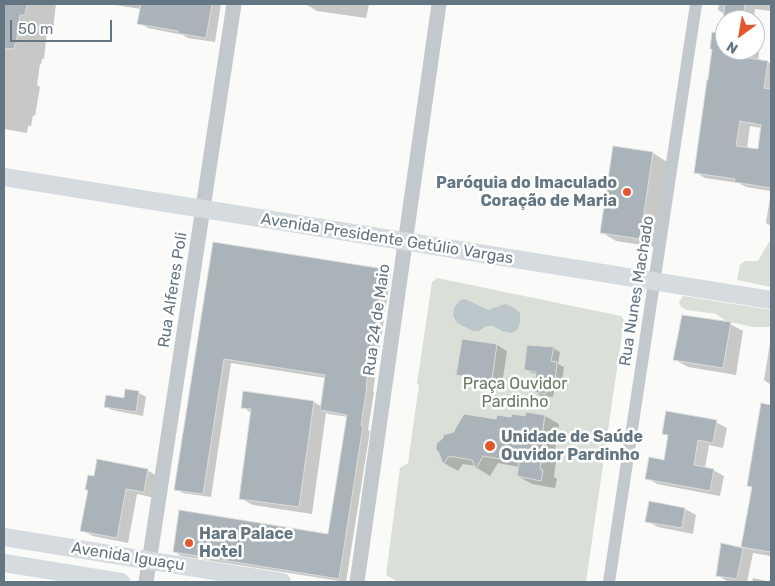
<!DOCTYPE html>
<html>
<head>
<meta charset="utf-8">
<style>
  body { margin:0 }
  #map { position:relative; width:775px; height:586px; overflow:hidden; background:#fafaf8; font-family:Rubik,sans-serif }
  canvas { display:block }
  .frame { position:absolute; inset:0; border:5px solid #657683; pointer-events:none }
  .north { position:absolute; left:715px; top:10px; width:50px; height:50px; box-sizing:border-box; background:#fff; border:1px solid #c1c8cd; border-radius:50%; rotate:212deg; font-size:14px; font-weight:700; line-height:20px; text-align:center; color:#657683 }
  .north::after { content:''; display:block; margin:auto; width:18px; height:22px; background:#e4572e; clip-path:polygon(50% 0,100% 100%,50% 72%,0 100%) }
  .scale { position:absolute; left:10px; top:20px; width:102px; height:22px; box-sizing:border-box; border:2px solid #657683; border-top:0; padding-left:6px; font-size:15px; line-height:18px; white-space:nowrap; color:#657683; -webkit-text-stroke:4px #fff; paint-order:stroke }
</style>
</head>
<body>
<div id="map">
<canvas width="775" height="586"></canvas>
<div class="frame"></div>
<div class="north">N</div>
<div class="scale">50 m</div>
</div>
<script>
const ctx = document.querySelector('canvas').getContext('2d');
ctx.lineJoin = 'round';
function paint(path, color) {
  ctx.fillStyle = color;
  ctx.fill(path, 'evenodd');
}
function shape(rows) {
  const path = new Path2D();
  for (const r of rows) {
    path.moveTo(r[0], r[1]);
    for (let i = 2; i < r.length; i += 2) path.lineTo(r[i], r[i + 1]);
  }
  return path;
}
function trace(path, color, width, dash) {
  ctx.strokeStyle = color;
  ctx.lineWidth = width;
  ctx.lineCap = dash ? 'butt' : 'round';
  ctx.setLineDash(dash || []);
  ctx.stroke(path);
}
function write(font, color, halo, rows, align = 'center') {
  ctx.font = font + ' Rubik,sans-serif';
  ctx.lineWidth = 5;
  ctx.setLineDash([]);
  ctx.textBaseline = 'middle';
  ctx.strokeStyle = halo;
  ctx.fillStyle = color;
  for (const [text, x, y, turn = 0] of rows) {
    ctx.save();
    ctx.translate(x, y);
    ctx.rotate((+turn || 0) * Math.PI / 180);
    ctx.textAlign = isNaN(turn) ? turn : align;
    if (halo) ctx.strokeText(text, 0, 0);
    ctx.fillText(text, 0, 0);
    ctx.restore();
  }
}
paint(shape([
  [769,242,771,243,771,287,737,280,740,265,745,261,758,261],
  [437,278,621,316,624,320,586,582,398,582,386,575,400,468,408,463,419,385,417,384,432,282],
  [683,296,771,310,771,327,753,327,726,321,716,314,687,310,681,307,679,302]
]), '#dadfd7');
paint(shape([
  [465,299,488,310,505,304,513,307,520,313,520,323,517,330,511,333,502,331,493,326,486,326,479,331,473,331,457,323,453,315,454,308,460,300]
]), '#bbc7cb');
paint(shape([
  [4,4,56,4,53,30,47,30,44,59,42,59,41,64,40,64,37,85,40,87,35,116,33,115,31,126,28,126,27,133,4,129],
  [109,4,221,4,215,42,188,38,183,35,148,28,139,23,141,9],
  [307,4,369,4,366,18,317,11,307,5],
  [719,4,771,4,771,11,755,9,754,20,725,20,725,50,755,50,755,42,760,45,758,61,768,62,771,64,771,226,766,223,771,191,746,187,739,183,705,178,695,172,722,35,725,14,718,10],
  [750,126,762,128,759,151,747,149],
  [653,153,667,162,655,247,616,241,601,232],
  [214,243,383,270,391,274,373,391,374,392,368,430,370,431,346,582,181,556,174,551,329,535,348,417,329,414,326,413,312,514,253,505,240,498,252,413,242,407,314,402,322,407,326,378,231,363,211,497,183,493,176,489],
  [730,324,743,331,736,375,688,367,674,359],
  [771,337,771,385,764,380],
  [463,340,497,345,507,351,502,385,491,384,490,389,477,387,458,374],
  [553,348,560,352,558,364,564,367,562,383,556,382,553,397,541,396,534,391,536,374,532,373,525,369],
  [126,390,139,393,146,397,143,416,112,410,105,406,125,399],
  [762,405,771,406,771,556,753,553,747,582,727,581,717,575,742,549,753,488,748,485],
  [527,413,545,416,559,424,555,450,557,452,554,477,557,479,555,488,532,484,518,476,519,467,498,463,490,476,477,468,476,466,463,464,458,471,444,463,441,452,497,420,526,417],
  [716,422,727,428,723,448,709,445,705,468,713,470,724,476,720,496,657,484,647,478,665,461,669,436,664,433],
  [147,470,159,477,155,498,137,494,128,543,93,536,82,530,89,490,95,477],
  [650,503,685,509,696,515,693,534,658,527,647,521],
  [753,578,771,582,752,582]
]), '#0003');
const building = shape([
  [4,4,27,4,25,15,20,15,16,44,15,44,14,49,4,48,4,4],
  [141,4,212,4,206,38,177,33,178,31,137,24,141,4],
  [725,4,745,4,743,20,723,20,725,4],
  [712,32,725,34,725,50,749,50,748,58,768,61,764,88,771,89,771,188,734,182,735,179,694,173,707,80,708,80,712,49,710,49,712,32],
  [740,121,761,125,758,149,736,146,740,121],
  [613,146,653,152,640,239,600,233,613,146],
  [213,242,384,269,366,386,367,386,361,425,363,426,339,579,173,552,179,510,328,534,347,415,320,410,325,375,224,359,203,494,174,490,213,242],
  [682,315,731,322,723,368,673,360,682,315],
  [462,339,497,344,492,380,481,379,480,384,466,382,466,377,456,375,462,339],
  [527,345,554,347,551,361,557,362,555,380,549,379,546,394,533,392,536,372,524,370,527,345],
  [125,389,139,391,136,412,104,407,106,395,124,398,125,389],
  [243,391,314,401,299,507,239,499,251,409,241,408,243,391],
  [761,403,771,405,771,552,741,547,752,487,747,486,761,403],
  [666,411,717,420,713,443,698,440,694,465,714,469,710,491,645,479,649,457,664,460,668,435,662,434,666,411],
  [526,412,545,415,541,442,544,442,540,469,543,470,541,481,517,476,519,462,483,456,476,469,472,460,449,456,443,464,439,453,436,449,436,446,437,443,443,438,443,435,454,432,455,429,464,414,496,419,497,415,511,417,512,414,525,416,526,412],
  [97,459,148,469,144,492,126,489,117,538,80,531,88,490,85,490,88,475,94,476,97,459],
  [649,501,685,508,682,528,645,522,649,501],
  [721,543,743,548,737,579,716,576,721,543]
]);
paint(building, '#aab3b9');
trace(building, '#dcdcda', 1);
trace(shape([
  [609,582,696,4]
]), '#c3c8cc', 12);
trace(shape([
  [146,582,234,4],
  [357,582,439,4]
]), '#c3c8cc', 15);
trace(shape([
  [4,177,771,300],
  [4,537,282,582],
  [4,563,121,582]
]), '#d6dbdf', 18);
for (const [x, y, r, color] of [
  [627,192,5,"#e4572e"],
  [490,446,6,"#e4572e"],
  [189,543,5,"#e4572e"]
]) {
  const dot = new Path2D();
  dot.arc(x, y, r, 0, 2 * Math.PI);
  ctx.fillStyle = color;
  ctx.fill(dot);
  trace(dot, '#fff', 2);
}
write('bold 16px', '#657683', '#fff', [
  ["Paróquia do Imaculado",617,183,"right"],
  ["Coração de Maria",617,201,"right"],
  ["Unidade de Saúde",501,437],
  ["Ouvidor Pardinho",501,455],
  ["Hara Palace",199,534],
  ["Hotel",199,552]
], 'left');
write('16px', '#657683', '#fff', [
  ["Avenida Presidente Getúlio Vargas",387,239,9],
  ["Rua Alferes Poli",173,290,-81],
  ["Rua Nunes Machado",637,291,-81],
  ["Rua 24 de Maio",377,320,-82],
  ["Avenida Iguaçu",128,557,9]
]);
write('16px', '#687a64', '#fff', [
  ["Praça Ouvidor",515,384],
  ["Pardinho",515,402]
]);
</script>
</body>
</html>
